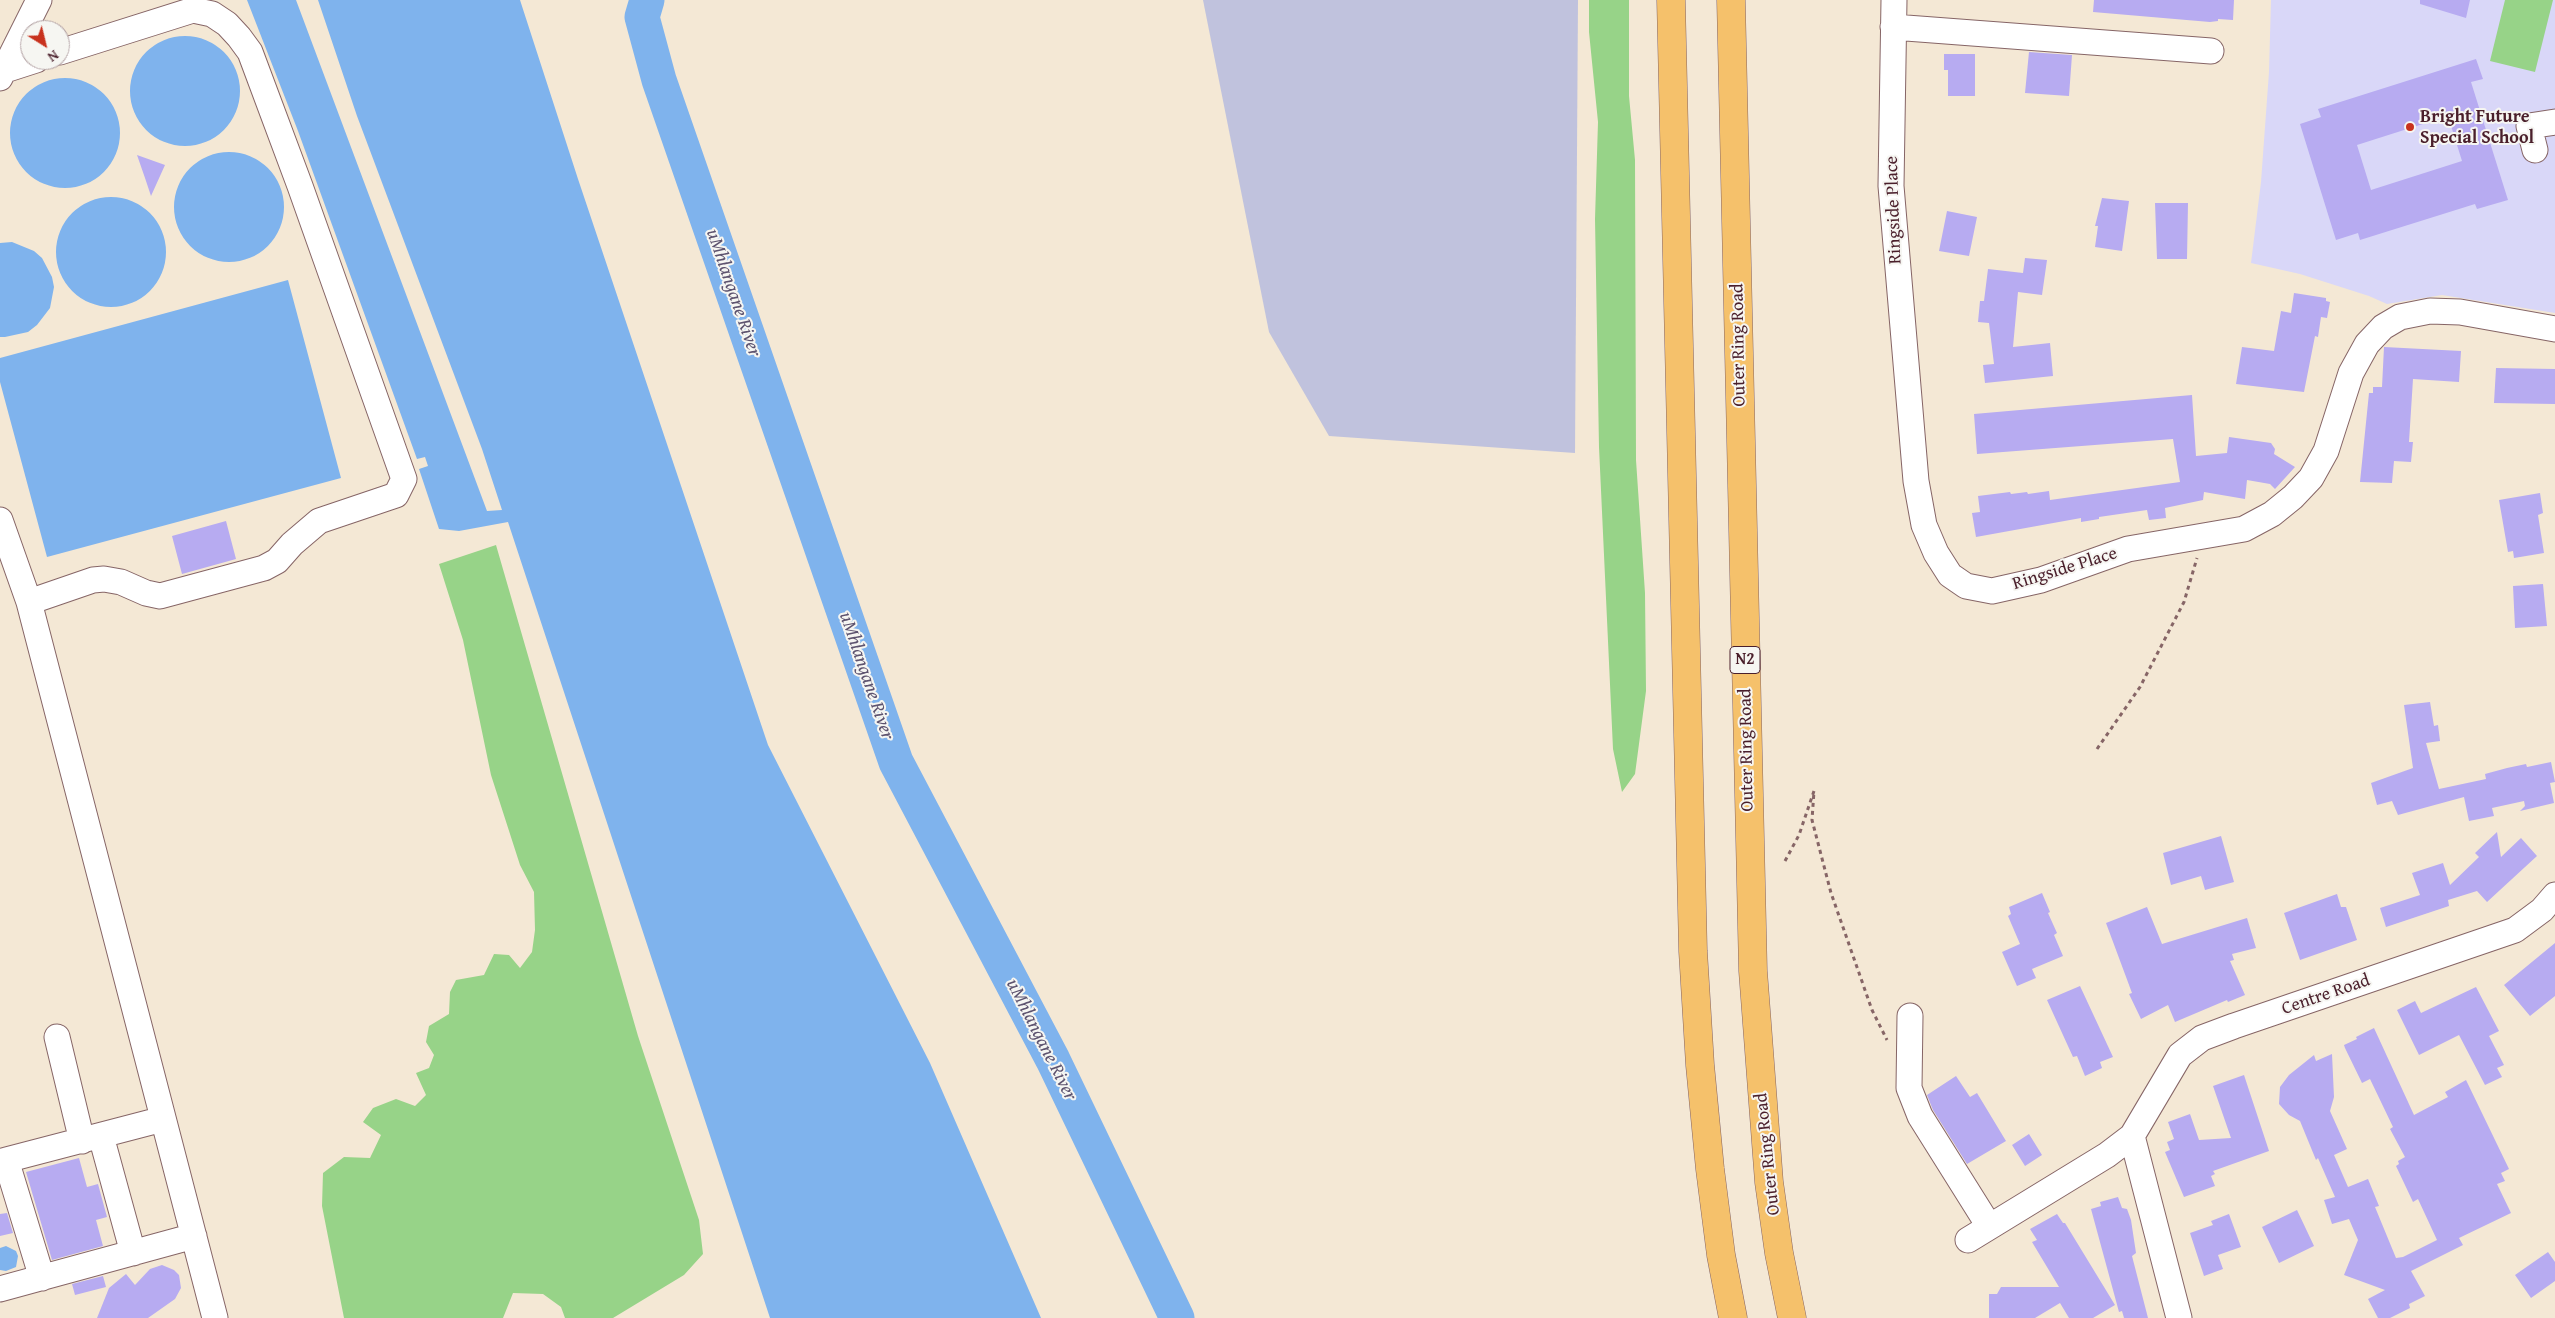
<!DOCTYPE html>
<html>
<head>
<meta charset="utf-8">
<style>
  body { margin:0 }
  #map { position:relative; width:2555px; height:1318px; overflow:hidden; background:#f4e8d5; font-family:"Gentium Book Plus",serif }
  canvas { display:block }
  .north { position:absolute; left:20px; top:20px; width:50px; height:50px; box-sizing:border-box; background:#f6f6f2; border:1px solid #b1a0a2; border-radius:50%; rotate:144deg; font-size:14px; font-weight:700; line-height:20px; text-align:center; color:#4a1f2b }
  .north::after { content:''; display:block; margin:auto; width:18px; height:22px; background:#c8321e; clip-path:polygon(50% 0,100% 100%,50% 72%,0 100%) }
</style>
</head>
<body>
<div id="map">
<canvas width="2555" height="1318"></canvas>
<div class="north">N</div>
</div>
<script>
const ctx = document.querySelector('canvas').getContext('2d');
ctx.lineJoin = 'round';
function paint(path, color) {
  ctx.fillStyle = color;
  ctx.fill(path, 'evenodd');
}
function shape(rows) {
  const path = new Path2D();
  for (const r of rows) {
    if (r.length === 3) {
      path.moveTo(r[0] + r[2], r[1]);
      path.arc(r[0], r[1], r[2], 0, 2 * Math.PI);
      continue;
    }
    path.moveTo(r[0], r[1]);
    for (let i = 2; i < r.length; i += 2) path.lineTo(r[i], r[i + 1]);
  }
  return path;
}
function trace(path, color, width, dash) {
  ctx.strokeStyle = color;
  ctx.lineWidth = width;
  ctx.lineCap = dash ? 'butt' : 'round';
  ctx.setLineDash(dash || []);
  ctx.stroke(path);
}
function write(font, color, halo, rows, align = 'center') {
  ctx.font = font + ' "Gentium Book Plus",serif';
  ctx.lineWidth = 4;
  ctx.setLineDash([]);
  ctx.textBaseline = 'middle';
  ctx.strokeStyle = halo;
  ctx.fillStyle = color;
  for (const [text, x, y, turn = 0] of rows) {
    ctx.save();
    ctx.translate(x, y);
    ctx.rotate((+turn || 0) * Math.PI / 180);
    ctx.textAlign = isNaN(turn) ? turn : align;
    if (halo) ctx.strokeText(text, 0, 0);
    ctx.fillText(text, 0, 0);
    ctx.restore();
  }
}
paint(shape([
  [2271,0,2555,0,2555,313,2442,295,2387,304,2369,296,2300,274,2251,263,2261,182,2269,72]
]), '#d9d7f8');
paint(shape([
  [1203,0,1578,0,1575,453,1329,436,1269,332]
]), '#c0c2dd');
paint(shape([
  [1589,0,1629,0,1629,96,1635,160,1636,460,1645,593,1646,691,1635,774,1622,792,1613,749,1599,447,1595,219,1598,122,1589,32],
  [2505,0,2553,0,2535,72,2490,61],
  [496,545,638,1036,699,1220,703,1254,684,1275,613,1318,565,1318,561,1307,543,1294,513,1293,503,1318,344,1318,322,1206,323,1173,344,1157,370,1158,381,1135,363,1122,373,1108,396,1099,415,1106,426,1095,416,1073,429,1068,434,1055,426,1042,429,1026,449,1014,450,992,456,980,484,975,494,954,509,955,520,968,532,952,535,930,534,892,520,865,491,775,463,640,439,564]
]), '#97d388');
paint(shape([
  [247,0,296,0,487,511,502,510,482,449,357,116,318,0,520,0,578,179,768,745,930,1063,1041,1318,770,1318,508,522,459,531,439,529,419,469,428,466,425,457,417,459,298,131],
  [185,91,55],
  [65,133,55],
  [229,207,55],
  [111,252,55],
  [12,242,34,251,42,258,52,277,54,287,50,308,37,325,28,332,5,337,0,337,0,243],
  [288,280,341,478,47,557,0,382,0,358],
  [6,1246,16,1251,18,1256,16,1267,6,1271,0,1270,0,1248]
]), '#7fb3ed');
trace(shape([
  [647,0,642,17,659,80,896,762,1053,1060,1177,1318]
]), '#7fb3ed', 35);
paint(shape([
  [2094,0,2234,0,2233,20,2218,19,2218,21,2210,22,2093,12],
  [2420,0,2470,0,2466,18,2420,4],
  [2029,52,2072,55,2069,96,2025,93],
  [1944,54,1975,54,1975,96,1948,96,1948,70,1944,70],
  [2476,59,2483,79,2471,82,2508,200,2477,209,2475,204,2360,240,2358,233,2336,240,2300,124,2321,117,2318,109],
  [2448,116,2462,161,2371,190,2357,145],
  [137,155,165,165,151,196,145,178],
  [2102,198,2129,201,2122,251,2095,247,2098,226,2095,226],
  [2155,203,2188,203,2187,259,2157,259],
  [1947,211,1977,217,1969,256,1939,251],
  [2025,258,2047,260,2042,295,2018,292,2013,347,2050,343,2053,376,1985,383,1983,365,1994,364,1989,323,1978,322,1980,301,1984,301,1988,269,2023,273],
  [2294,293,2326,298,2326,301,2330,302,2327,318,2321,317,2318,337,2315,336,2304,392,2236,384,2242,347,2274,351,2281,311,2291,313],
  [2384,347,2461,351,2459,382,2413,379,2409,442,2413,442,2411,462,2394,461,2392,483,2360,482,2369,393,2373,393,2373,387,2382,387],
  [2496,368,2555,369,2555,404,2494,403],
  [2192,395,2196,456,2227,453,2229,437,2271,443,2275,449,2274,454,2295,467,2275,489,2270,484,2247,480,2245,499,2204,492,2203,500,2165,508,2166,518,2149,520,2147,510,2099,517,2099,519,2081,522,2081,518,1976,537,1972,513,1980,512,1978,496,2010,492,2011,494,2027,492,2028,494,2049,491,2050,500,2180,482,2173,439,1977,454,1974,414],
  [2540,493,2543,513,2538,515,2544,553,2514,558,2513,551,2508,552,2499,500],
  [226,521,236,559,182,574,172,536],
  [2543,584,2547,626,2515,628,2513,586],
  [2430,702,2434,726,2438,725,2440,741,2426,743,2439,789,2486,779,2485,774,2507,768,2526,764,2527,767,2551,762,2555,782,2550,783,2554,803,2520,811,2525,806,2524,801,2492,808,2494,816,2469,821,2464,797,2398,815,2392,801,2377,805,2371,783,2413,768,2404,705],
  [2497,832,2501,857,2521,838,2537,856,2487,902,2477,891,2448,900,2449,906,2386,927,2380,908,2420,895,2412,873,2443,863,2450,885,2479,857,2475,853],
  [2221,836,2234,882,2205,890,2201,876,2171,885,2163,853],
  [2042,893,2050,912,2048,913,2057,933,2054,935,2063,956,2032,969,2036,978,2017,986,2002,952,2020,944,2008,916,2011,914,2009,907],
  [2337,894,2341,907,2346,907,2357,940,2300,960,2284,913],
  [2147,907,2162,944,2247,918,2256,948,2232,954,2234,960,2230,961,2245,995,2228,1002,2227,1000,2175,1022,2168,1005,2141,1019,2129,994,2132,993,2106,923],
  [2555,943,2555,996,2530,1016,2504,985],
  [2080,986,2113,1057,2100,1062,2102,1068,2085,1076,2077,1056,2073,1057,2047,1000],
  [2476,987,2499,1031,2489,1036,2504,1065,2497,1068,2502,1077,2485,1085,2459,1035,2419,1055,2397,1010,2415,1001,2421,1013],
  [2374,1028,2414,1115,2448,1097,2445,1092,2466,1080,2509,1169,2501,1173,2505,1181,2497,1184,2511,1213,2459,1238,2463,1245,2411,1271,2425,1296,2409,1304,2410,1308,2390,1318,2378,1318,2368,1299,2385,1290,2344,1275,2358,1240,2349,1219,2332,1224,2324,1200,2335,1197,2318,1158,2316,1160,2300,1121,2289,1115,2279,1104,2280,1087,2289,1075,2314,1055,2316,1061,2332,1054,2334,1097,2330,1111,2347,1149,2334,1155,2348,1187,2368,1179,2379,1206,2375,1207,2396,1258,2403,1257,2437,1240,2418,1199,2413,1202,2396,1166,2399,1164,2398,1161,2405,1157,2390,1129,2393,1127,2370,1079,2362,1083,2345,1048,2344,1045,2357,1039,2356,1037],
  [2244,1075,2269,1151,2213,1171,2215,1174,2211,1176,2215,1186,2184,1197,2165,1152,2170,1150,2167,1142,2174,1139,2168,1122,2190,1114,2199,1140,2231,1138,2213,1086],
  [1956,1076,1970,1097,1977,1093,2006,1141,1967,1164,1933,1110,1927,1095],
  [2029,1134,2042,1155,2025,1166,2012,1145],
  [79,1158,87,1187,98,1184,107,1217,96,1220,103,1246,52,1260,26,1172],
  [2118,1197,2122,1208,2127,1209,2131,1220,2136,1253,2132,1256,2148,1318,2124,1318,2122,1311,2119,1312,2091,1209,2101,1206,2100,1202],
  [2297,1210,2314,1246,2279,1263,2262,1227],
  [7,1213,13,1233,0,1236,0,1214],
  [2057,1214,2063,1223,2065,1223,2115,1305,2093,1318,2069,1318,2060,1303,2035,1318,1989,1318,1989,1294,1997,1294,2001,1287,2059,1287,2032,1242,2037,1240,2030,1229],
  [2229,1214,2241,1247,2218,1255,2223,1269,2204,1276,2190,1233,2213,1225,2211,1221],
  [2548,1252,2555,1262,2555,1281,2531,1298,2515,1275],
  [162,1265,174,1270,179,1275,181,1288,175,1299,148,1318,97,1318,109,1288,126,1274,135,1285,150,1269],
  [103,1276,106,1287,75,1295,72,1284]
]), '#b7abf1');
const minor = shape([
  [1894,0,1891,186,1916,481,1924,525,1936,553,1950,575,1966,586,1992,591,2041,580,2128,549,2244,529,2272,514,2293,497,2311,478,2326,451,2351,373,2367,344,2383,327,2400,317,2430,311,2460,312,2555,329],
  [1893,27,2211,51],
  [5,70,36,60],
  [0,78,39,0],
  [2535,150,2529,126,2555,122],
  [0,520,29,602,215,1318],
  [29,602,93,580,104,579,121,582,146,593,160,596,264,568,277,561,292,544,319,521,396,495,404,479,300,186,250,52,239,37,227,24,212,14,193,10,60,52],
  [1910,1016,1909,1088,1920,1116,1989,1226],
  [57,1037,82,1141],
  [101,1136,133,1253],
  [6,1160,163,1119],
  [0,1162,6,1160,42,1278],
  [1968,1240,2107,1155,2132,1136],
  [0,1289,194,1236],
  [2179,1318,2132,1136,2180,1055,2202,1038,2234,1026,2515,930,2542,910,2555,895]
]);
const highway = shape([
  [1671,0,1693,951,1700,1065,1710,1169,1721,1255,1733,1318],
  [1731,0,1753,971,1769,1182,1779,1253,1792,1318]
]);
trace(minor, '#866566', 27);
trace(highway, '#866566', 29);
trace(shape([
  [2097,749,2140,687,2184,602,2197,558],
  [1785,861,1799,835,1814,791,1812,820,1831,893,1872,1010,1887,1040]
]), '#866566', 3, [4, 4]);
trace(minor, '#fff', 25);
trace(highway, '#f5c16b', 28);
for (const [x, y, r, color] of [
  [2410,127,5,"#c8321e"]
]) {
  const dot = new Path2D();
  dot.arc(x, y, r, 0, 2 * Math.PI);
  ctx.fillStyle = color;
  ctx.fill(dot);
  trace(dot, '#f6f6f2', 2);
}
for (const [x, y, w] of [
  [1745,660,30]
]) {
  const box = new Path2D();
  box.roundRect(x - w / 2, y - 13.5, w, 27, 4);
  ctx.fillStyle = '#f6f6f2';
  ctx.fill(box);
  trace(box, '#4a1f2b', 1);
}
write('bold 16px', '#4a1f2b', null, [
  ["N2",1745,660]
]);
write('bold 18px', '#4a1f2b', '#f6f6f2', [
  ["Bright Future",2420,117],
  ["Special School",2420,138]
], 'left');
write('18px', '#4a1f2b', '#f6f6f2', [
  ["Ringside Place",1894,210,-92],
  ["Outer Ring Road",1739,345,-91],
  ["Ringside Place",2065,569,-17],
  ["Outer Ring Road",1747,750,-91],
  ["Centre Road",2326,995,-19],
  ["Outer Ring Road",1768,1154,-96]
]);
write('italic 19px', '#5d536f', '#f6f6f2', [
  ["uMhlangane River",733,293,71],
  ["uMhlangane River",866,676,71],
  ["uMhlangane River",1041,1040,63]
]);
</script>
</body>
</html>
